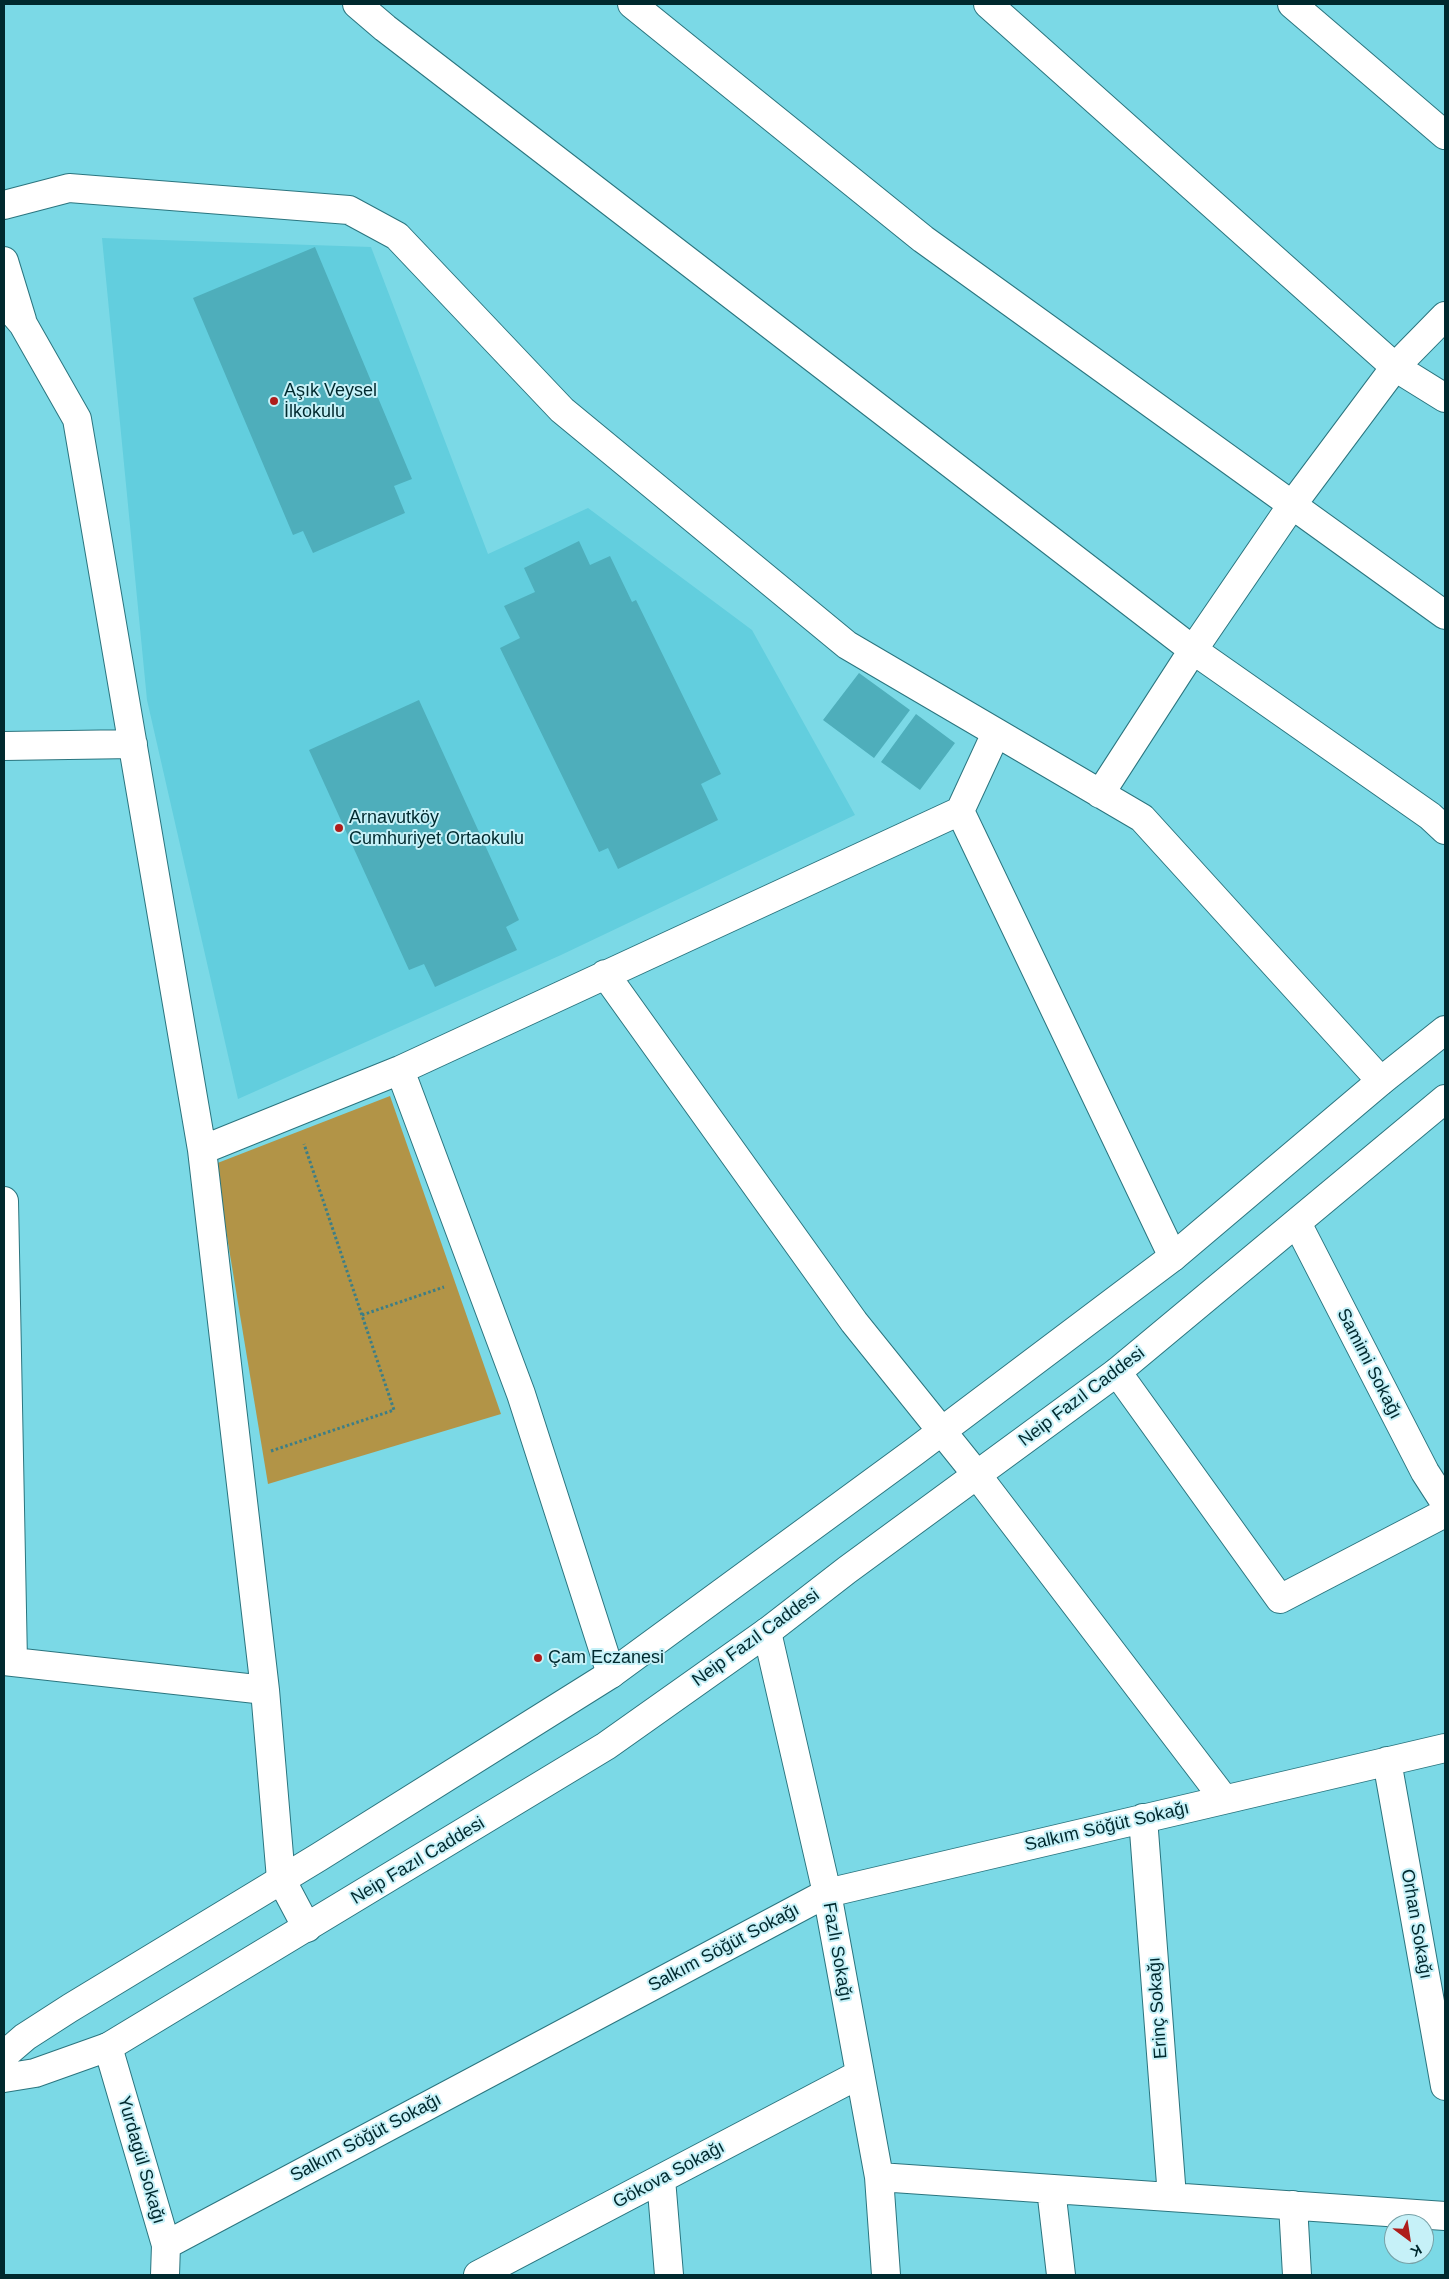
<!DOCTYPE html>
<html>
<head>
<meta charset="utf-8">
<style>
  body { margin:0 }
  #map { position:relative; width:1449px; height:2279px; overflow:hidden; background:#7bd9e6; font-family:Helvetica,sans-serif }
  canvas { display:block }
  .frame { position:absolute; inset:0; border:5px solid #00292e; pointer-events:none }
  .north { position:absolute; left:1384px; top:2214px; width:50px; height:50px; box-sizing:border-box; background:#c6f1f8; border:1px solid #77a1a7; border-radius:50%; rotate:149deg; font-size:14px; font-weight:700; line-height:20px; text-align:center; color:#00292e }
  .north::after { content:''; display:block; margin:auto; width:18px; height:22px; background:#ae1d1b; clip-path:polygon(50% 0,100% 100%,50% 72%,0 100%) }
</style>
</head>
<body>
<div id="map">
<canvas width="1449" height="2279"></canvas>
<div class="frame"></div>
<div class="north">K</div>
</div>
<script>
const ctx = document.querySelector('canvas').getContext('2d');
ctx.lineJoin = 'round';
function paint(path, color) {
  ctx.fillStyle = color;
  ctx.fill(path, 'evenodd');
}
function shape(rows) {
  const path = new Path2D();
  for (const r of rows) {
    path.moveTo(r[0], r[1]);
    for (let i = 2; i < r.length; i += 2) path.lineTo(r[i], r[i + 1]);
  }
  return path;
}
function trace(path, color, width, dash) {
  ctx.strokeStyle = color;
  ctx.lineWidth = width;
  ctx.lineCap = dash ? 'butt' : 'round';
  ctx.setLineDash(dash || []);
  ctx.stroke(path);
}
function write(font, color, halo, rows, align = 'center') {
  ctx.font = font + ' Helvetica,sans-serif';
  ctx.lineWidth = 4;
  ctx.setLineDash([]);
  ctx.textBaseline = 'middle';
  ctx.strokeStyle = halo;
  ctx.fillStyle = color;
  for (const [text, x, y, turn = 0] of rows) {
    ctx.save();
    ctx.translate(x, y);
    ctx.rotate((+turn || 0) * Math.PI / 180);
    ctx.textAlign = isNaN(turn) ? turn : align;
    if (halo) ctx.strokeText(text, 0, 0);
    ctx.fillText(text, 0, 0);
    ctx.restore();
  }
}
paint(shape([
  [102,238,371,247,488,554,588,508,752,630,855,815,561,955,238,1099,147,700]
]), '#62cede');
paint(shape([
  [390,1096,501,1414,268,1484,215,1164]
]), '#b29447');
paint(shape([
  [315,247,412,479,394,486,405,513,313,553,303,531,293,535,193,298],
  [579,541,590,565,610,556,632,602,636,600,721,774,701,784,718,820,618,869,608,848,599,852,500,648,520,638,504,606,535,592,524,568],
  [859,673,910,710,874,758,823,720],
  [419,700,519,920,506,927,517,950,435,987,424,964,409,970,309,750],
  [916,714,955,743,920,790,881,762]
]), '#4eaebb');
const minor = shape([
  [357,4,385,28,1193,650,1430,816,1445,830],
  [632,4,923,239,1445,615],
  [988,4,1395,367,1445,398],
  [1292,4,1445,135],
  [4,205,69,188,349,210,397,236,562,410,847,645,1142,818,1381,1081],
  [4,261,22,320],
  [4,302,23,324,77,419,202,1150,265,1690,281,1879,307,1928],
  [4,746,133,744],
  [1100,794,1193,650,1292,505,1395,367,1445,316],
  [960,811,1173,1257],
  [605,974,854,1322,977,1475,1224,1799],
  [400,1070,521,1394,611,1674],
  [202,1150,400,1070,960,811,996,733],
  [4,1201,13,1662],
  [1297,1223,1425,1472,1445,1503],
  [1117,1372,1280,1599,1445,1513],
  [767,1632,827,1893,879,2177,886,2275],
  [4,1661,265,1690],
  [1387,1761,1445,2086],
  [1143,1818,1172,2197],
  [108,2047,166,2245,165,2275],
  [879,2177,1445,2216],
  [661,2179,669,2275],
  [1051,2189,1061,2275],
  [1293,2205,1297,2275],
  [166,2245,827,1893,1445,1748],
  [478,2275,860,2074]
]);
const major = shape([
  [4,2055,25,2037,70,2008,319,1857,611,1674,914,1452,1173,1257,1381,1081,1445,1030],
  [4,2078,35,2073,108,2047,606,1746,767,1632,847,1570,1117,1372,1445,1099]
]);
trace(minor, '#2b757f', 30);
trace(major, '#2b757f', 30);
trace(shape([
  [362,1315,444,1287],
  [271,1451,394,1410,304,1144]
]), '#3c7e87', 3, [2.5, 2.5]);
trace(minor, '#fff', 28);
trace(major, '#fff', 28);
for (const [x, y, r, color] of [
  [274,401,5,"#ae1d1b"],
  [339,828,5,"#ae1d1b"],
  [538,1658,5,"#ae1d1b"]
]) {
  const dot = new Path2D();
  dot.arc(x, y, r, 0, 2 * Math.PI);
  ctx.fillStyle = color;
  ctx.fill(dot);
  trace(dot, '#c6f1f8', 2);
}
write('18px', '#00292e', '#c6f1f8', [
  ["Aşık Veysel",284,391],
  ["İlkokulu",284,412],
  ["Arnavutköy",349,818],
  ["Cumhuriyet Ortaokulu",349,839],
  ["Çam Eczanesi",548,1658]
], 'left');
write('18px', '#00292e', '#c6f1f8', [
  ["Samimi Sokağı",1369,1364,63],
  ["Neip Fazıl Caddesi",1082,1397,-37],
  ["Neip Fazıl Caddesi",756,1638,-36],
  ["Salkım Söğüt Sokağı",1107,1827,-13],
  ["Neip Fazıl Caddesi",418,1861,-31],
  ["Orhan Sokağı",1416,1924,80],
  ["Salkım Söğüt Sokağı",724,1948,-28],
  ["Fazlı Sokağı",837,1952,80],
  ["Erinç Sokağı",1158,2008,-94],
  ["Salkım Söğüt Sokağı",366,2138,-28],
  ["Yurdagül Sokağı",141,2160,74],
  ["Gökova Sokağı",669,2175,-28]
]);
</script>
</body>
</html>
